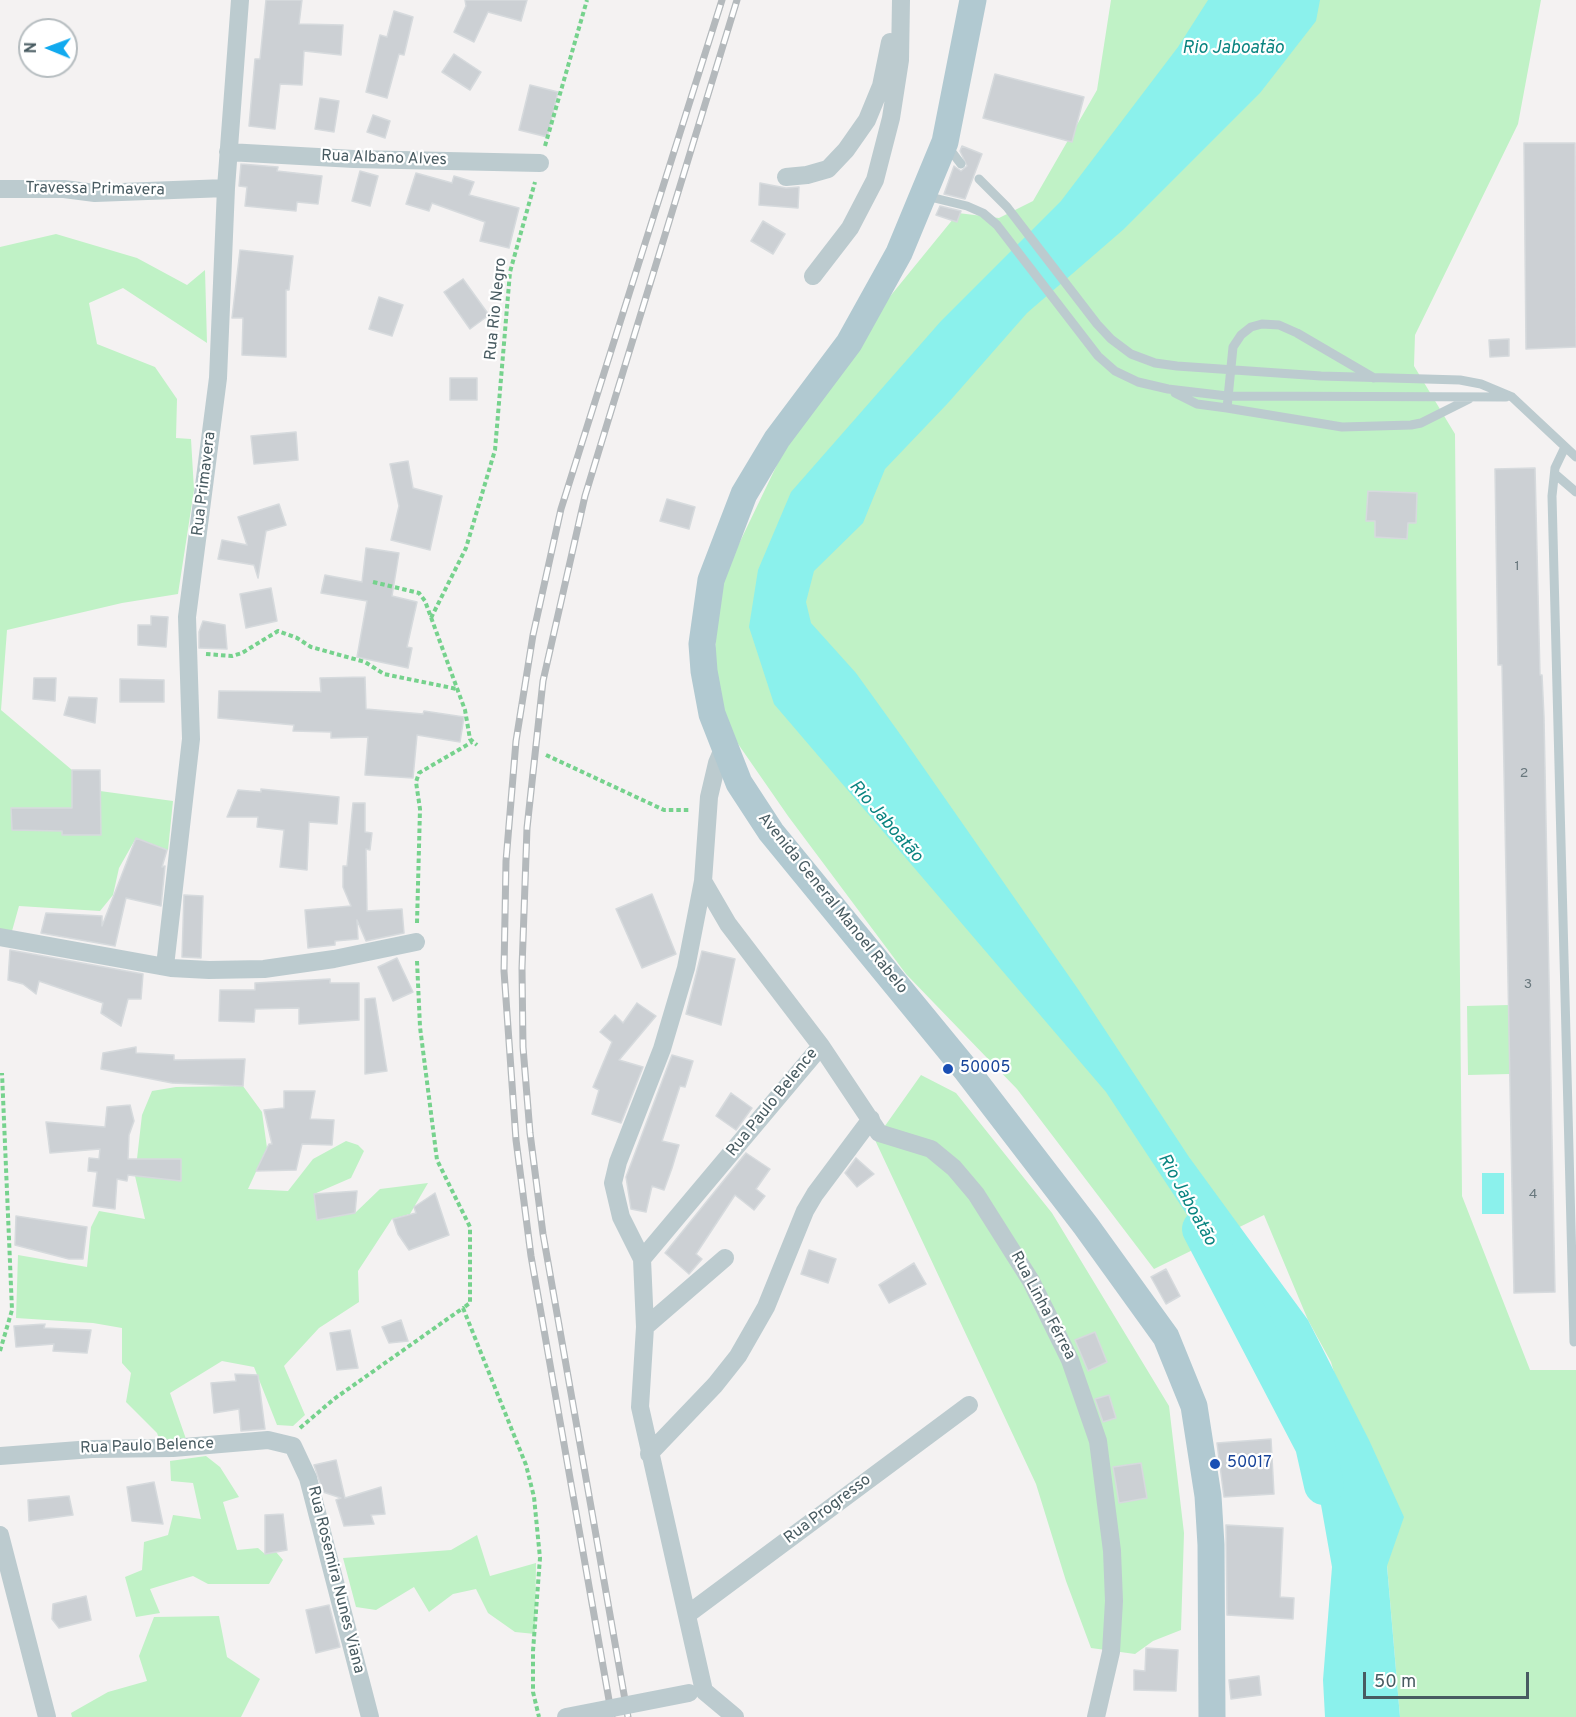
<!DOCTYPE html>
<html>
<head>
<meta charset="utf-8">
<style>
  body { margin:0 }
  #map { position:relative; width:1576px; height:1717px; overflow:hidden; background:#f4f2f2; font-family:Overpass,sans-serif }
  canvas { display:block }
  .north { position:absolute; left:18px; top:18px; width:60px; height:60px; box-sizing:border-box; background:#fff; border:2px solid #b6bdc0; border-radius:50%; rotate:271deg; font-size:16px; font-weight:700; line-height:24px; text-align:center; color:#485b61 }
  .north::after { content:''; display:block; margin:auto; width:21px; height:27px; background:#11aaef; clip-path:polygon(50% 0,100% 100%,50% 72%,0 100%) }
  .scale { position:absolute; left:1363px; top:1672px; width:166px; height:27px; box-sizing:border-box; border:3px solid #485b61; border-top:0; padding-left:8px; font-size:18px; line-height:21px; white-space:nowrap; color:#485b61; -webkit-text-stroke:4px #fff; paint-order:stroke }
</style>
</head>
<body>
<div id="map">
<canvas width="1576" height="1717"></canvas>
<div class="north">N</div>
<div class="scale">50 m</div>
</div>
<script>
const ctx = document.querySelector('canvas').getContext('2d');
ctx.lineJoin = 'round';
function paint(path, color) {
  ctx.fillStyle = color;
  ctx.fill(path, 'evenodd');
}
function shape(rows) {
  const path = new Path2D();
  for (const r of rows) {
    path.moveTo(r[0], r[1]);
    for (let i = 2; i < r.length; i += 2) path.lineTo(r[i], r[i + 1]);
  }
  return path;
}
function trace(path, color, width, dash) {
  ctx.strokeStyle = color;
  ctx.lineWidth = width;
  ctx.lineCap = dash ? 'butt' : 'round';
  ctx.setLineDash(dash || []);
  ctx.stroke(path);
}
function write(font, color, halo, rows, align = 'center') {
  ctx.font = font + ' Overpass,sans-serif';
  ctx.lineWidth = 4.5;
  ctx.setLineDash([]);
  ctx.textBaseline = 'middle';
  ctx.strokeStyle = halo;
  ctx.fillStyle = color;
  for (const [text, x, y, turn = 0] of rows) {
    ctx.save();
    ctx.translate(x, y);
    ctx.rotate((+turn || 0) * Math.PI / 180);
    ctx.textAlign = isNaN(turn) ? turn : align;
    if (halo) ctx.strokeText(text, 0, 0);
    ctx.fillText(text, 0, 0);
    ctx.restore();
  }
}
paint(shape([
  [1111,0,1541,0,1518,124,1415,335,1414,366,1455,434,1462,1196,1530,1370,1576,1370,1576,1717,1400,1717,1386,1554,1331,1362,1308,1320,1264,1215,1154,1269,1017,1089,906,974,788,816,727,728,714,660,721,581,787,444,883,305,958,213,999,218,1033,201,1097,90],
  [56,234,137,258,187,285,205,270,207,343,123,288,89,303,97,344,155,367,177,399,176,438,191,439,194,490,178,594,122,603,7,630,1,710,72,770,72,791,100,791,173,801,168,850,136,838,119,868,113,895,100,911,19,906,12,931,0,932,0,247],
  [1509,1005,1510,1074,1468,1075,1467,1006],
  [921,1075,956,1093,1052,1213,1169,1406,1184,1533,1181,1630,1153,1641,1135,1654,1091,1648,1066,1581,1036,1484,875,1140],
  [243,1086,262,1112,267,1148,248,1189,288,1191,313,1159,346,1141,358,1145,364,1151,351,1178,314,1194,318,1220,355,1213,380,1189,428,1183,410,1214,392,1219,358,1271,359,1302,319,1328,284,1366,305,1415,293,1426,277,1425,254,1367,222,1361,170,1393,186,1439,161,1444,157,1433,126,1402,131,1373,122,1363,122,1328,93,1323,16,1318,18,1255,87,1267,91,1227,99,1211,145,1219,135,1176,142,1115,152,1091,176,1087],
  [206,1456,220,1467,239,1497,223,1502,237,1550,258,1548,265,1554,276,1552,283,1560,269,1584,208,1584,193,1576,150,1589,160,1613,136,1617,125,1577,142,1570,144,1542,168,1535,173,1515,201,1519,193,1483,171,1481,170,1461],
  [477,1535,490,1576,536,1563,535,1634,515,1632,488,1613,476,1589,453,1594,429,1612,414,1587,376,1610,356,1607,343,1558,451,1550],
  [219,1616,227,1657,260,1679,241,1717,72,1717,71,1713,108,1692,147,1681,139,1656,154,1617]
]), '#c0f2c6');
paint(shape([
  [1208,0,1320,0,1316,21,1260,93,1124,229,1027,313,948,403,885,469,863,523,814,571,806,602,811,623,856,673,905,741,1080,992,1189,1157,1308,1320,1369,1440,1404,1517,1387,1566,1400,1717,1325,1717,1323,1680,1332,1567,1300,1386,1106,1092,774,704,749,627,758,570,791,492,941,321,1061,201,1178,47],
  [1482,1173,1504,1173,1504,1214,1482,1214]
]), '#8bf1ec');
trace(shape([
  [1202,1229,1315,1445,1324,1485]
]), '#8bf1ec', 40);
const building = shape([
  [266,0,302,0,299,24,343,25,341,55,304,51,302,85,280,84,275,129,249,126,255,59,260,59,266,0],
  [465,0,527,0,521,21,488,12,474,42,454,32,466,6,465,0],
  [394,11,413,17,404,55,399,54,387,98,366,92,380,35,387,37,394,11],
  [454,54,481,72,470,90,442,72,454,54],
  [995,74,1084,97,1072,142,983,118,995,74],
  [530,85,558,92,547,137,519,130,530,85],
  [320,98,339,101,334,132,315,129,320,98],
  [373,115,390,121,385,138,367,132,373,115],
  [1524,143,1575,143,1576,347,1526,349,1524,143],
  [962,146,982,154,965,199,944,194,954,166,961,171,967,166,960,151,962,146],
  [241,164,278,167,277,171,322,176,318,204,297,202,296,211,245,206,247,187,239,186,241,164],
  [360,171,378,176,370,206,352,201,360,171],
  [416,173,452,183,454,176,474,182,469,195,519,208,509,248,480,241,485,222,432,203,429,211,406,204,416,173],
  [760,183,786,188,799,187,798,208,759,205,760,183],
  [940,206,961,211,957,222,936,215,940,206],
  [763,221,785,234,773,254,751,241,763,221],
  [240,250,293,256,289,290,286,290,286,357,242,355,243,318,232,318,240,250],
  [463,279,489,315,470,329,444,292,463,279],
  [379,297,403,305,392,336,369,329,379,297],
  [1509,339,1509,356,1490,357,1489,340,1509,339],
  [450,378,477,378,477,400,450,400,450,378],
  [296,432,298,460,254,464,251,436,296,432],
  [408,461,413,488,442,496,430,550,391,540,399,506,390,464,408,461],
  [1535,468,1540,675,1542,675,1544,717,1555,1292,1514,1293,1503,718,1502,665,1498,665,1495,469,1535,468],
  [1368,491,1417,493,1416,523,1408,523,1407,539,1375,537,1375,521,1366,521,1368,491],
  [667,499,695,507,689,529,660,521,667,499],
  [279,504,286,525,266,531,258,578,254,565,218,559,222,540,247,545,238,517,279,504],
  [366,548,399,553,392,596,417,602,407,647,412,648,408,668,357,657,367,601,321,593,325,575,362,582,366,548],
  [271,588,277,621,246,628,240,594,271,588],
  [151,616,168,617,166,647,138,645,138,625,151,625,151,616],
  [203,621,225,625,227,649,199,648,199,632,203,621],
  [365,677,366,709,423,714,424,711,464,717,460,742,417,735,413,778,365,775,368,737,331,738,331,732,293,731,294,725,218,718,219,691,321,692,320,678,365,677],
  [34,678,56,678,55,701,33,699,34,678],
  [120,679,164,680,164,702,120,702,120,679],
  [69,697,97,698,95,723,64,715,69,697],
  [72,770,100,770,101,835,62,835,62,831,12,830,11,808,72,808,72,770],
  [261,789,339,797,337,824,309,822,307,870,280,867,284,830,257,827,258,817,227,817,238,790,261,792,261,789],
  [353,803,365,803,365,832,372,833,370,850,366,849,367,911,402,909,404,933,366,941,357,920,358,939,335,941,335,945,308,948,305,910,351,906,343,887,343,866,347,866,353,803],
  [136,838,167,850,162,867,165,866,161,906,126,898,115,946,41,933,46,913,102,916,102,926,136,838],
  [652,894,676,954,642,968,616,909,652,894],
  [184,895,203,896,201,958,182,957,184,895],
  [10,950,143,974,141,999,128,999,121,1026,101,1013,103,1003,39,981,36,994,23,984,8,980,10,950],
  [702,951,735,959,721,1025,686,1014,702,951],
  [397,958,413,992,393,1001,378,967,397,958],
  [330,979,330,983,359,983,359,1020,299,1024,299,1008,255,1009,254,1022,219,1021,220,990,255,990,255,983,330,979],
  [375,998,387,1071,365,1074,365,999,375,998],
  [637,1003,656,1016,619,1060,643,1067,621,1123,592,1114,599,1090,593,1087,612,1042,600,1032,615,1015,623,1023,637,1003],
  [136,1047,136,1053,174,1055,174,1060,245,1059,243,1086,172,1083,101,1069,103,1053,136,1047],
  [672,1055,693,1061,685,1087,680,1086,662,1141,679,1145,672,1168,664,1190,652,1186,646,1212,631,1209,626,1177,672,1055],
  [284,1091,315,1091,310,1119,334,1120,332,1145,302,1144,296,1170,256,1171,269,1144,272,1144,264,1110,284,1108,284,1091],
  [731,1093,752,1108,736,1130,716,1116,731,1093],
  [130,1105,134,1121,129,1135,128,1159,181,1159,181,1181,128,1175,127,1181,117,1179,115,1209,93,1206,97,1172,88,1171,89,1158,99,1159,100,1149,50,1153,46,1122,105,1127,107,1107,130,1105],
  [746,1153,770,1169,756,1189,765,1196,754,1210,735,1195,696,1254,702,1259,689,1274,665,1253,746,1153],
  [856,1158,874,1174,857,1187,845,1173,856,1158],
  [357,1191,355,1213,317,1220,314,1194,357,1191],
  [435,1193,449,1235,409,1250,398,1234,393,1219,416,1213,414,1207,435,1193],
  [16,1216,87,1227,83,1259,69,1259,15,1245,16,1216],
  [809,1250,836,1259,828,1283,801,1274,809,1250],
  [914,1263,926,1284,889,1303,879,1285,914,1263],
  [1166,1269,1180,1296,1166,1304,1151,1277,1166,1269],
  [401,1320,408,1341,389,1343,382,1327,401,1320],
  [45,1324,44,1328,91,1330,87,1353,53,1351,54,1344,16,1347,14,1326,45,1324],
  [350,1330,358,1368,337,1370,330,1333,350,1330],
  [1095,1332,1107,1362,1088,1371,1075,1340,1095,1332],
  [235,1374,258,1375,265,1429,241,1431,239,1409,214,1413,211,1383,236,1381,235,1374],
  [1109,1395,1116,1418,1103,1422,1095,1399,1109,1395],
  [1271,1439,1274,1494,1224,1497,1217,1443,1271,1439],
  [336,1460,345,1498,381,1487,385,1514,371,1515,374,1524,344,1526,336,1500,341,1498,323,1492,314,1465,336,1460],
  [1141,1463,1147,1498,1119,1503,1113,1467,1141,1463],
  [154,1482,163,1524,132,1521,127,1487,154,1482],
  [69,1496,73,1515,29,1521,28,1500,69,1496],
  [283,1514,287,1550,265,1554,265,1515,283,1514],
  [1226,1525,1283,1528,1280,1597,1294,1598,1293,1619,1227,1615,1226,1525],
  [86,1596,91,1620,59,1628,52,1619,53,1604,86,1596],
  [329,1605,340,1647,316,1653,306,1610,329,1605],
  [1146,1648,1178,1650,1176,1691,1134,1690,1134,1670,1145,1671,1146,1648],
  [1259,1676,1261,1695,1231,1699,1229,1680,1259,1676]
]);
paint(building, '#ccd0d4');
trace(building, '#d6dadd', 1.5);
trace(shape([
  [545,146,587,0],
  [373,582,419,593,425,601,465,710,470,739,477,745],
  [431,618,466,548,495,450,510,272,535,182],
  [206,654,232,656,242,653,278,631,297,638,311,647,365,662,384,674,457,689],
  [546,755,664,810,689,810],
  [417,923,420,809,416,782,419,773,472,742],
  [417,961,420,1027,437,1160,470,1227,470,1303,463,1308],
  [0,1351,12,1310,2,1073],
  [300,1428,334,1399,463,1308,526,1465,534,1497,540,1558,533,1651,533,1692,539,1717]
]), '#76d28d', 4, [4.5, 3]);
trace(shape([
  [948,147,961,164],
  [979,179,1007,207,1097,324,1111,339,1131,354,1155,363,1177,366,1321,376,1460,380,1481,384,1512,397,1576,457],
  [926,196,967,206,983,213,997,225,1098,356,1115,371,1138,382,1168,389,1227,396,1506,397],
  [1374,378,1297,333,1279,325,1262,324,1251,327,1241,335,1233,347,1227,408,1342,427,1411,425,1421,423,1469,399],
  [1175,393,1197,404,1227,408],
  [1565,447,1555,468,1552,496,1574,1342],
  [1555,474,1576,492]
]), '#bccbcf', 9);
trace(shape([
  [228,152,354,159,540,163],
  [786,177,807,175,828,169,846,150,867,120,881,86,890,42],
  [0,189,64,189,95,193,226,188],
  [813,276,850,228,875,180,891,118,900,60,901,0],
  [0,937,171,968,209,970,264,969,334,959,416,942],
  [165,966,191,739,187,617,218,378,226,188,240,0],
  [821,1046,879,1133,931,1149,954,1168,976,1194,1031,1281,1070,1360,1098,1441,1112,1551,1114,1601,1111,1652,1096,1717],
  [642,1259,821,1046,728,924,703,881],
  [645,1327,725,1258],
  [649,1454,715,1385,738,1356,766,1307,805,1211,815,1194,871,1119],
  [0,1456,92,1449,173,1448,268,1440,293,1446,308,1478,370,1717],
  [0,1535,47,1717],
  [688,1614,969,1405],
  [704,1691,640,1407,645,1327,642,1259,621,1217,613,1183,618,1162,662,1049,686,968,703,881,709,797,717,763,725,744],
  [704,1691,735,1717]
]), '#bccbcf', 18);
trace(shape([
  [973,0,945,142,899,253,849,343,777,439,744,494,711,580,702,644,704,671,712,714,739,783,771,832,967,1071,1086,1226,1166,1337,1194,1406,1208,1496,1211,1545,1212,1717]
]), '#b1c9d1', 27);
const rail = shape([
  [612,1717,531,1256,516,1140,504,971,506,861,516,741,533,635,561,509,722,0],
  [628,1717,543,1234,530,1133,523,1047,522,968,527,828,543,681,585,496,737,0]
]);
trace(rail, '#b4b9bc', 7);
trace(rail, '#fff', 4.5, [14]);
trace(shape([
  [566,1717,689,1693]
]), '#bccbcf', 18);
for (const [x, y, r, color] of [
  [948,1069,6,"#1a4fb4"],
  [1215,1464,6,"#1a4fb4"]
]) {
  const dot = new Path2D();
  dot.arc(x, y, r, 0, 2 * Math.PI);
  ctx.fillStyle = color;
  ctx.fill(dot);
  trace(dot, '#fff', 2);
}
write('14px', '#69787e', null, [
  ["1",1517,567],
  ["2",1524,774],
  ["3",1528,985],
  ["4",1533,1195]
]);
write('16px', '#485b61', '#fff', [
  ["Rua Albano Alves",384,159,2],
  ["Travessa Primavera",95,190,1],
  ["Rua Rio Negro",497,309,-84],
  ["Rua Primavera",205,484,-83],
  ["Avenida General Manoel Rabelo",832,904,51],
  ["Rua Paulo Belence",773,1103,-51],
  ["Rua Linha Férrea",1042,1306,62],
  ["Rua Paulo Belence",147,1447,-2],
  ["Rua Progresso",828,1510,-37],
  ["Rua Rosemira Nunes Viana",335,1580,76]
]);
write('16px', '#164399', '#fff', [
  ["50005",960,1069],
  ["50017",1227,1464]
], 'left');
write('italic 18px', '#098480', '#fff', [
  ["Rio Jaboatão",1233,49],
  ["Rio Jaboatão",885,822,49],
  ["Rio Jaboatão",1186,1200,61]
]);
</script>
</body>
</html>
